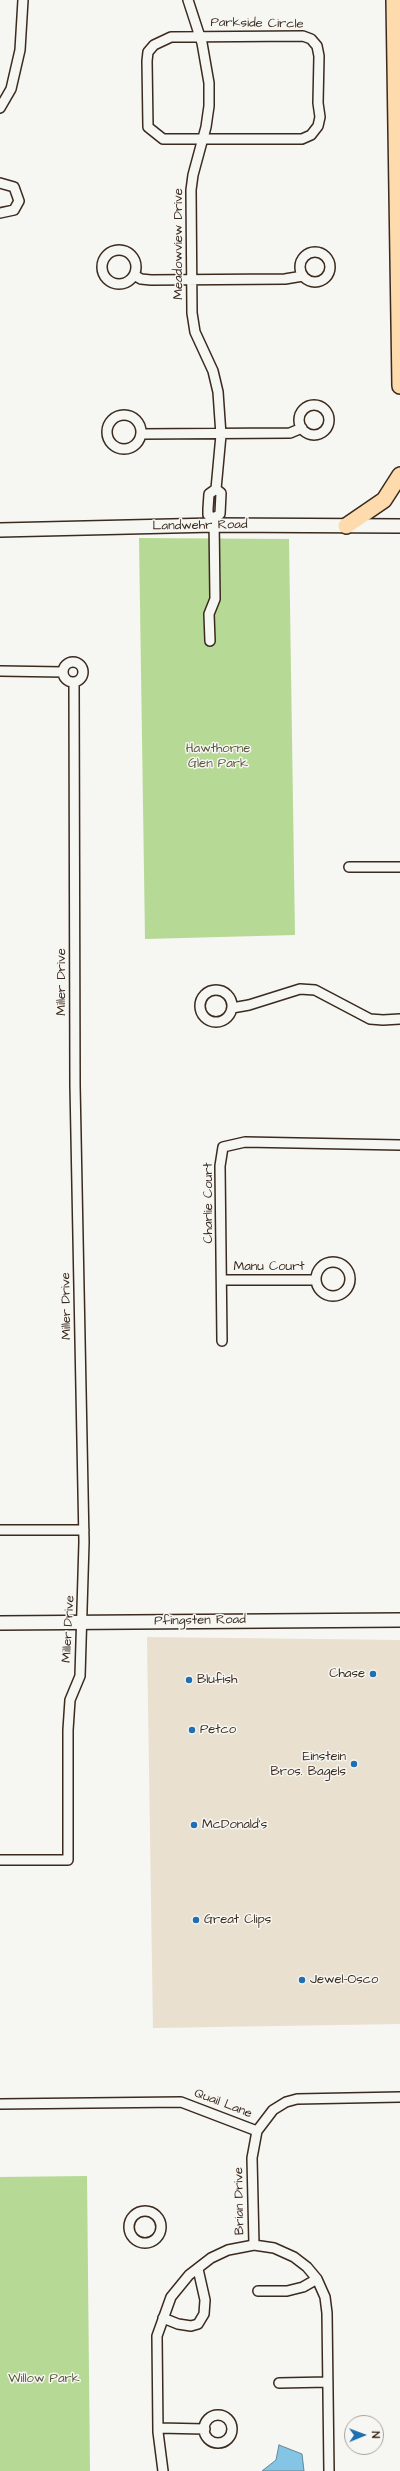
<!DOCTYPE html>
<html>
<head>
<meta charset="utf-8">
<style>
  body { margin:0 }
  #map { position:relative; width:400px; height:2471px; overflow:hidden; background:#f6f6f2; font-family:"Architects Daughter",sans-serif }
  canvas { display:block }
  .north { position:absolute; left:344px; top:2415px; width:40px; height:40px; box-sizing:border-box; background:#f6f6f2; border:1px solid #aba49d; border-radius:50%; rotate:89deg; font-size:11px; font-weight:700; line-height:16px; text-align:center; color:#3b2a1e }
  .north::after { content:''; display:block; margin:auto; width:14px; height:18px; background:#1f6fb2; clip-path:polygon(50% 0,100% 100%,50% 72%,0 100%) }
</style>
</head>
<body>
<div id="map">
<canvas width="400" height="2471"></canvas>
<div class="north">N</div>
</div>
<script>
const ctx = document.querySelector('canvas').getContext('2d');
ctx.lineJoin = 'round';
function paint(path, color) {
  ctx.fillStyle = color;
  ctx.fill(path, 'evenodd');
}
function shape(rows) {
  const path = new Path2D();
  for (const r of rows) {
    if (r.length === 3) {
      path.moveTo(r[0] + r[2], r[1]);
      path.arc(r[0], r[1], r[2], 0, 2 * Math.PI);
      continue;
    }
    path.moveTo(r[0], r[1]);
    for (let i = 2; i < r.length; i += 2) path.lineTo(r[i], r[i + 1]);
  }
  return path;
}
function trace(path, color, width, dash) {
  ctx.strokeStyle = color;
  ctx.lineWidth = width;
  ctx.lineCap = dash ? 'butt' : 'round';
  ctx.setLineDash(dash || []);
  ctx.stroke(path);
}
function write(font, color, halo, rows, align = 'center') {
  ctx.font = font + ' "Architects Daughter",sans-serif';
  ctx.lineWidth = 3;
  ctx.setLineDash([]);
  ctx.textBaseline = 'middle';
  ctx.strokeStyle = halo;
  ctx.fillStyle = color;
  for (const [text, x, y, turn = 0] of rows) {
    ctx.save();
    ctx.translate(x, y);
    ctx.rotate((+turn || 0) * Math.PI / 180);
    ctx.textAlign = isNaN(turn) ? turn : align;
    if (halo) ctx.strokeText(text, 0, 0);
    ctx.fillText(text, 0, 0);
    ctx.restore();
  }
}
paint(shape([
  [147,1637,400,1640,400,2024,153,2028]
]), '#e9e0d0');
paint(shape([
  [139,538,289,539,295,935,145,939],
  [87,2176,90,2471,0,2471,0,2177]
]), '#b6da95');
const water = shape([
  [279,2445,302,2454,304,2471,262,2471,276,2460,279,2445]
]);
paint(water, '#84c4e4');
trace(water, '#678695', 1);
const minor = shape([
  [188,0,202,43,209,83,209,106,206,127,193,175,191,190,192,313,195,332,213,371,218,392,221,435,216,489],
  [303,36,311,39,317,46,319,56,318,103,320,117,318,126,311,135,302,139,163,139,148,127,147,61,148,52,154,45,171,37,303,36],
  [0,108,11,89,20,50,23,0],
  [0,183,14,187,19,201,14,210,0,213],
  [119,267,17],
  [315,267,15],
  [134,275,141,279,151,280,285,279,303,276],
  [314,420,15],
  [124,432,17],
  [141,434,290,433,302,428],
  [214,518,208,515,208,509,209,494,216,489],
  [214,518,220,514,221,493,216,489],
  [210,641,209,614,215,599,214,518],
  [73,672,10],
  [0,671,63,672],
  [349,867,400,867],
  [216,1006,16],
  [232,1008,249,1005,300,989,315,990,370,1019,383,1020,400,1019],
  [333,1279,17],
  [222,1280,315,1280],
  [222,1341,220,1166,223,1147,245,1142,400,1145],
  [0,1530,84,1530],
  [0,1860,68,1860,68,1730,70,1700,80,1676,84,1542,75,1085,74,682],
  [0,2104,181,2102,257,2131,273,2110,286,2102,297,2099,400,2097],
  [257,2131,252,2158,254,2245,274,2248,294,2257,307,2267,317,2279,325,2297,327,2313,329,2471],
  [145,2227,16],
  [258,2291,287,2291,303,2287,317,2279],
  [163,2318,178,2324,191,2326,198,2324,204,2314,205,2300,198,2269],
  [279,2383,328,2382],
  [218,2429,14],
  [158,2428,205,2429],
  [163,2471,158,2432,157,2336,171,2297,189,2275,211,2258,228,2250,254,2245]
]);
const secondary = shape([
  [0,530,214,525,400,526],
  [0,1623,400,1620]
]);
const primary = shape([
  [394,0,400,386],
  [346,526,384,500,400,475]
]);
trace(minor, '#3b2a1e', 12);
trace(secondary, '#3b2a1e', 16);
trace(primary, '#3b2a1e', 18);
trace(minor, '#f6f6f2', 9);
trace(secondary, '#f6f6f2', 13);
trace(primary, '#fddbac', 15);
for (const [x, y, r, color] of [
  [373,1674,4,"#1f6fb2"],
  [189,1680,4,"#1f6fb2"],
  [192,1730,4,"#1f6fb2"],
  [354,1764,4,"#1f6fb2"],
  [194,1825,4,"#1f6fb2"],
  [196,1920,4,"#1f6fb2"],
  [302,1980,4,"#1f6fb2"]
]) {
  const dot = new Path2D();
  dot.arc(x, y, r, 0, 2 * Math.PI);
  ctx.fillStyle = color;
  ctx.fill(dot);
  trace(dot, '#f6f6f2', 1.5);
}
write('13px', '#3b2a1e', '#f6f6f2', [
  ["Parkside Circle",257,24,1],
  ["Meadowview Drive",179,244,-90],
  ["Landwehr Road",200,526,-1],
  ["Miller Drive",62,982,-90],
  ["Charlie Court",209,1203,-90],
  ["Manu Court",269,1267],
  ["Miller Drive",67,1306,-91],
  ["Pfingsten Road",200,1621,-1],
  ["Miller Drive",69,1629,-87],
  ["Quail Lane",223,2104,21],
  ["Brian Drive",240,2201,-91]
]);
write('13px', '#5a563c', '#f6f6f2', [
  ["Hawthorne",218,749],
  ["Glen Park",218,764],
  ["Willow Park",44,2379]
]);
write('13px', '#3b2a1e', '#f6f6f2', [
  ["Chase",365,1674,"right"],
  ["Blufish",197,1680],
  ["Petco",200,1730],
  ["Einstein",346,1757,"right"],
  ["Bros. Bagels",346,1772,"right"],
  ["McDonald's",202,1825],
  ["Great Clips",204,1920],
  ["Jewel-Osco",310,1980]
], 'left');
</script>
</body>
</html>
